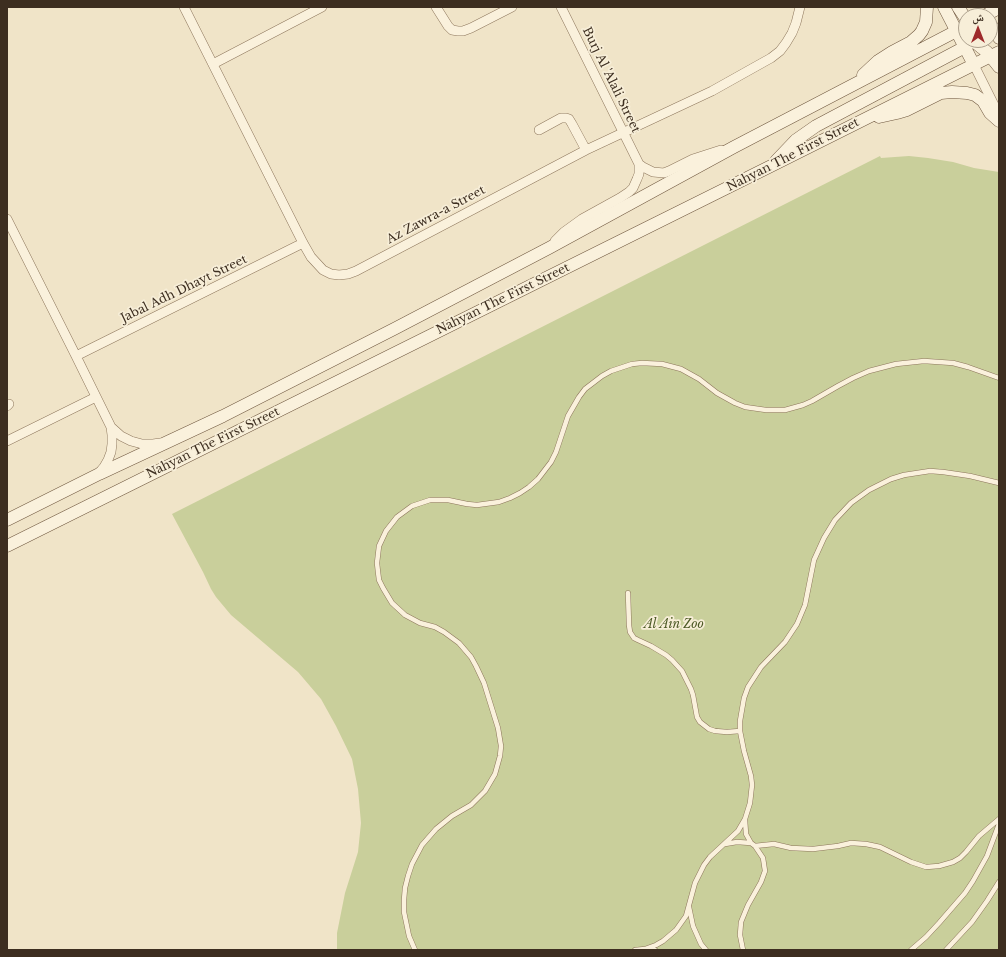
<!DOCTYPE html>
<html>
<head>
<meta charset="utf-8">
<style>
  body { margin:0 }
  #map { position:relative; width:1006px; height:957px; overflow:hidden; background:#f0e4c8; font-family:"Libre Baskerville","Noto Naskh Arabic",serif }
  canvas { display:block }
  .frame { position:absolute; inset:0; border:8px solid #3d2e20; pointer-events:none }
  .north { position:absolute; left:958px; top:8px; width:40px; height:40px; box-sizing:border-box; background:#f7eed8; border:1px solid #ada18e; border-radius:50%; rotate:0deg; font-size:11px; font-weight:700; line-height:16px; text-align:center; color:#3d2e20 }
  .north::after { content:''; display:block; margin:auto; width:14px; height:18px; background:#9e2a2b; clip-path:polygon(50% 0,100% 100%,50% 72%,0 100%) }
</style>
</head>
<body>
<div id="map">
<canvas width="1006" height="957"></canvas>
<div class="frame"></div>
<div class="north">ش</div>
</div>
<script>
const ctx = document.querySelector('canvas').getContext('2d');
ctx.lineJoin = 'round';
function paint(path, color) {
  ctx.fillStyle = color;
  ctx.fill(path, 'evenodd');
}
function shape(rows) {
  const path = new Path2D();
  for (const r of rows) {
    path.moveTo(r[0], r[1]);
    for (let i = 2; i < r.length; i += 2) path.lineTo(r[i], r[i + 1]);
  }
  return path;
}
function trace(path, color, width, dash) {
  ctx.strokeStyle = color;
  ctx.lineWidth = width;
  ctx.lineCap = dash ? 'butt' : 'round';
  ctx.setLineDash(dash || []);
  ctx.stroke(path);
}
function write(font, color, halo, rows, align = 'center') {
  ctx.font = font + ' "Libre Baskerville",serif';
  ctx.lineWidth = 3.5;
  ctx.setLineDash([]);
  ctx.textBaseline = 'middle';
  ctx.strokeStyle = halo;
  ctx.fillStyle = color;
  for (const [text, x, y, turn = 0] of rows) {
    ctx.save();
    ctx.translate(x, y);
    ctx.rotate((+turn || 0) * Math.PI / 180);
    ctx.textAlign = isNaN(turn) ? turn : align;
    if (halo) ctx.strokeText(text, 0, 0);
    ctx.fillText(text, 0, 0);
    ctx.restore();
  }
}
paint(shape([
  [880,156,881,158,909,156,928,158,953,162,974,168,999,172,999,950,337,950,337,933,345,893,358,852,361,823,358,789,352,759,336,726,321,699,298,672,231,615,216,597,211,589,203,572,172,514]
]), '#c9cf9b');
const lane = shape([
  [628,593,629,625,630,632,634,638,638,640,651,646,666,655,672,660,682,671,691,689,693,695,697,717,700,722,709,729,715,731,727,732,740,731],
  [725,844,737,842,751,843],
  [755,846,764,845,774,844,791,848,813,849,838,846,851,843,866,844,880,847,911,862,926,867,939,866,953,862,960,858,966,852,979,836,999,819],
  [689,907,693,926,701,944,706,950],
  [647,949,655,950],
  [415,950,409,936,404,912,404,900,405,888,408,876,412,864,422,845,436,829,452,816,471,805,485,791,495,774,500,756,501,746,498,728,484,683,476,666,471,657,459,643,444,632,435,627,420,623,405,615,392,603,383,588,379,580,378,572,377,563,379,546,386,531,397,517,412,506,430,500,448,500,467,504,477,505,499,502,510,498,520,493,529,487,538,479,551,462,556,452,568,416,579,397,585,389,602,376,611,371,632,364,642,363,662,364,681,369,699,379,717,393,735,403,745,407,766,410,785,410,803,405,812,401,838,386,853,378,869,371,896,364,924,361,953,363,968,367,999,378],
  [635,950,645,949,656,945,663,941,676,930,686,916,695,883,704,865,710,857,738,831,745,819,750,803,752,785,751,776,744,751,740,731,740,721,744,698,748,687,761,667,785,642,797,624,805,605,814,560,824,538,835,520,851,503,869,490,891,479,904,475,930,471,943,472,970,476,999,483],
  [743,950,740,935,741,922,748,905,761,882,765,871,763,858,755,846,751,843,746,834,745,820],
  [911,950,926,937,939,923,965,893,973,881,987,856,999,824],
  [946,950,972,922,987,901,999,882]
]);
const street = shape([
  [184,7,303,243,311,257,323,270,331,274,339,275,348,274,356,271,586,150,712,91,762,63,771,58,780,51,786,43,792,33,796,23,800,7],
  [436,7,448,26,452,30,458,31,463,31,471,28,512,7],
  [561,7,639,164,643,167,653,172,664,173,669,171,693,159,721,150],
  [213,64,322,7],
  [974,65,999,115],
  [539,130,561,118,566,118,569,119,572,124,586,150],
  [7,219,76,356,111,427,112,435,112,444,111,452,108,460,104,467,99,473],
  [555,241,564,232,582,219,620,198,629,192,633,188,637,179,639,174,639,164],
  [76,356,303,243],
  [7,406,9,404],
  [111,427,121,436,131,441,142,444,153,444,160,443],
  [7,441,96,397]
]);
const secondary = shape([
  [944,7,974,65],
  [958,7,966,19],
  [984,16,999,8],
  [990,23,999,38],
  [972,40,987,52,999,67],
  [863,75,878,61,892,52,911,42,919,35,922,31,926,22,927,7],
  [879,117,897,113,907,110,941,93,952,92,967,93,975,95,983,101,990,113,999,121],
  [776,161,796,140,816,126,965,47,973,40],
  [7,520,99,474,223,416,394,329,549,248,734,147,966,26],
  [7,546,771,166,999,52]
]);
trace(lane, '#8d765c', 5.5);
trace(street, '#8d765c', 10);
trace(secondary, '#6f573f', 13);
trace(lane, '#faf1dc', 4.5);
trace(street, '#faf1dc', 9);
trace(secondary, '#faf1dc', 12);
write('12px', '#3d2e20', '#f7eed8', [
  ["Burj Al 'Alali Street",611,80,64],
  ["Nahyan The First Street",793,155,-27],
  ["Az Zawra-a Street",436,215,-28],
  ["Jabal Adh Dhayt Street",184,289,-26],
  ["Nahyan The First Street",503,299,-26],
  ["Nahyan The First Street",213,443,-26]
]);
write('italic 12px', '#4d5a26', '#f7eed8', [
  ["Al Ain Zoo",674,625]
]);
</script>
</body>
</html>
